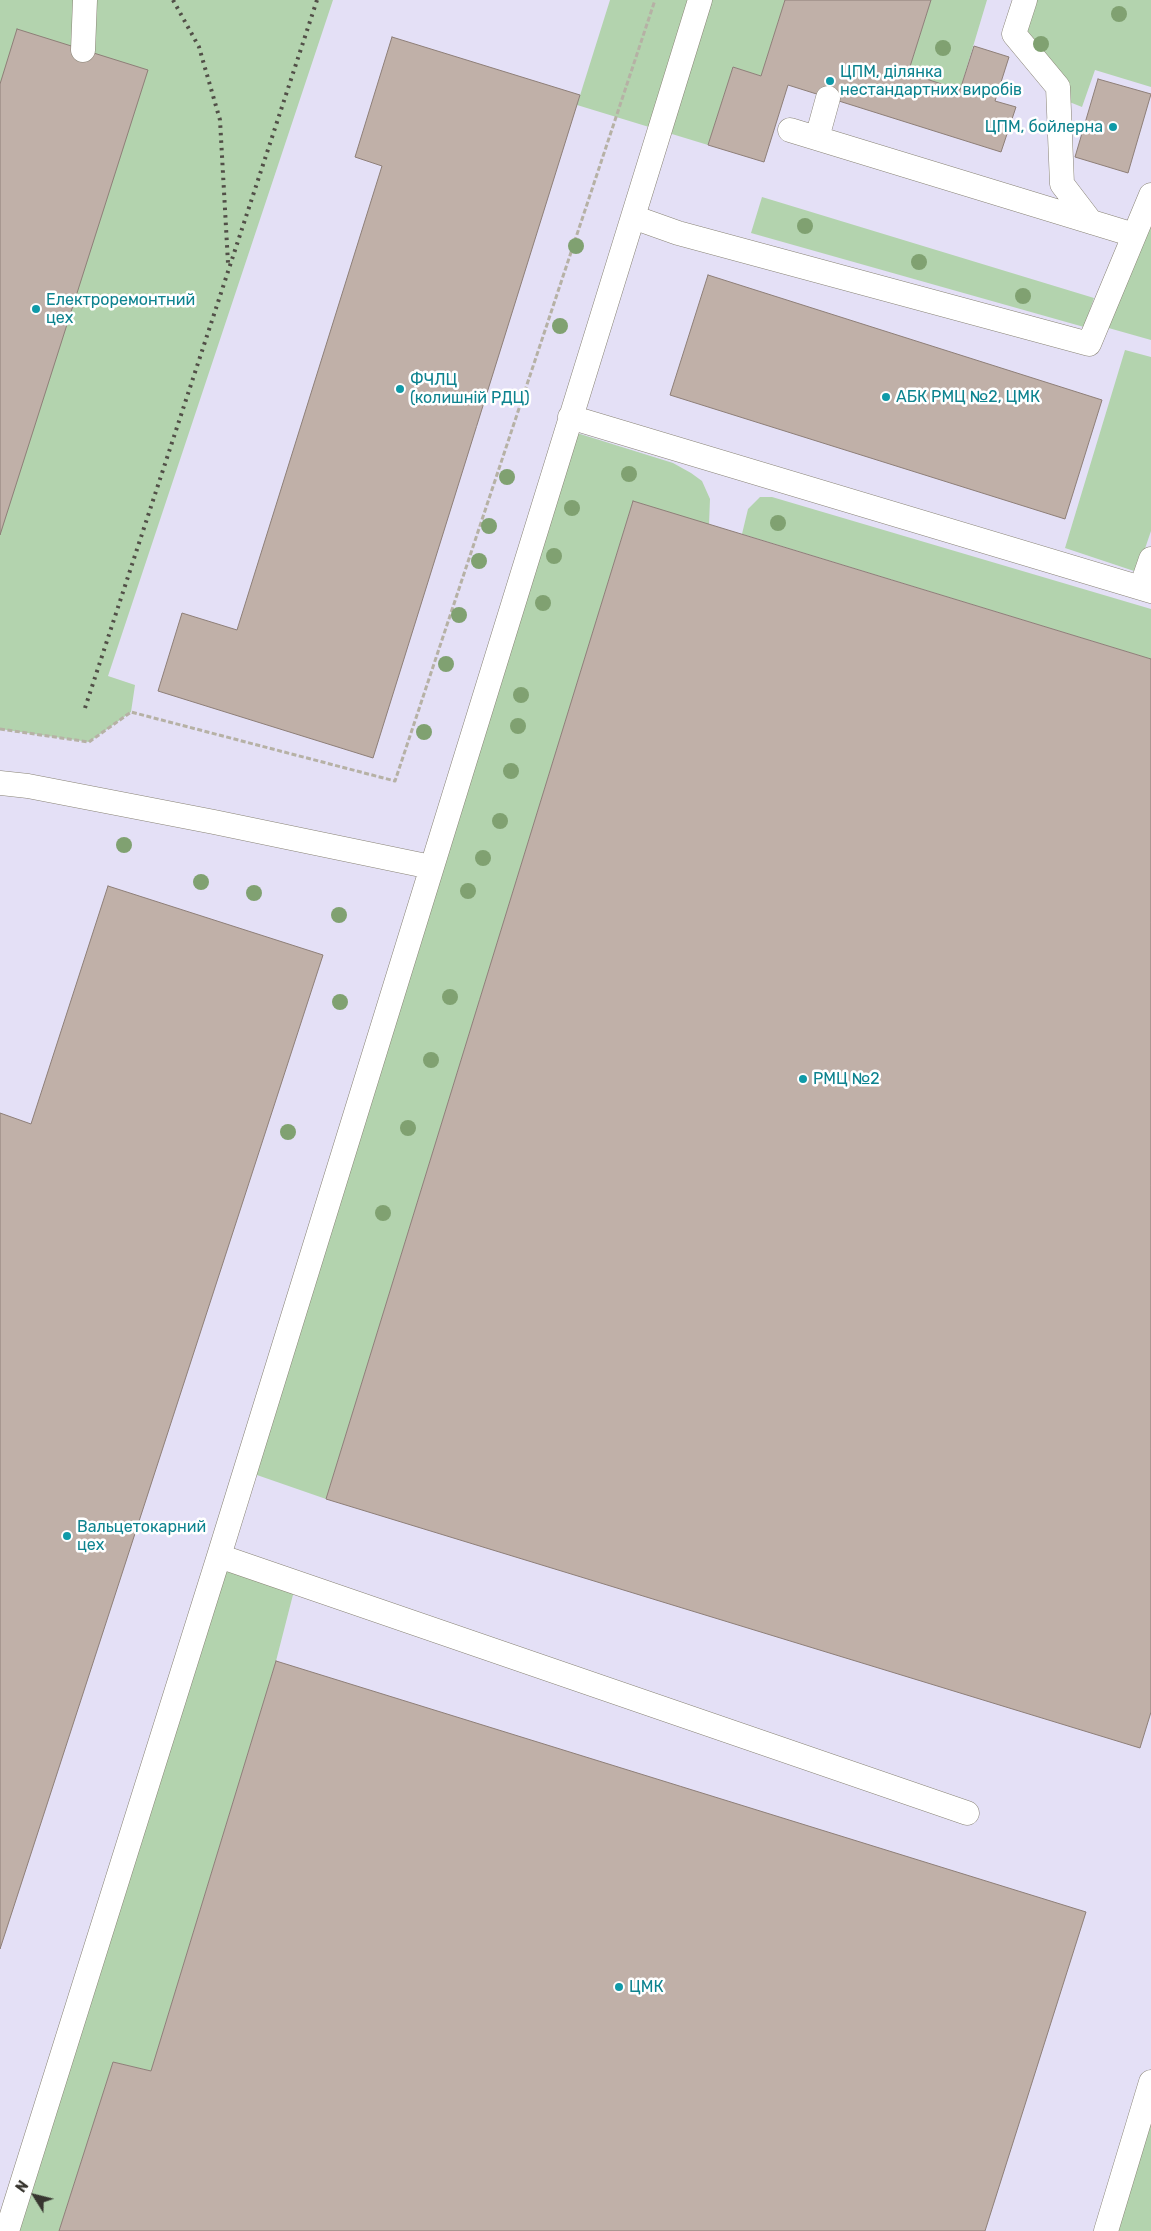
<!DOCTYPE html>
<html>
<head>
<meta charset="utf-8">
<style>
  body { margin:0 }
  #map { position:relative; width:1151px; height:2231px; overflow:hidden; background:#f2eddd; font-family:Rubik,sans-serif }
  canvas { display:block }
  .north { position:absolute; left:10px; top:2171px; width:50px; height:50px; -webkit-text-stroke:4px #fff; paint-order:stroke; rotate:306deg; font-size:14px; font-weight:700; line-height:20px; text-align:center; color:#383630 }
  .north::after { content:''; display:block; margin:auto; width:18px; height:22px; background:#383630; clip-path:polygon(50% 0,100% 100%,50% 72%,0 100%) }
</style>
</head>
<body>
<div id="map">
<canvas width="1151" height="2231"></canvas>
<div class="north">N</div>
</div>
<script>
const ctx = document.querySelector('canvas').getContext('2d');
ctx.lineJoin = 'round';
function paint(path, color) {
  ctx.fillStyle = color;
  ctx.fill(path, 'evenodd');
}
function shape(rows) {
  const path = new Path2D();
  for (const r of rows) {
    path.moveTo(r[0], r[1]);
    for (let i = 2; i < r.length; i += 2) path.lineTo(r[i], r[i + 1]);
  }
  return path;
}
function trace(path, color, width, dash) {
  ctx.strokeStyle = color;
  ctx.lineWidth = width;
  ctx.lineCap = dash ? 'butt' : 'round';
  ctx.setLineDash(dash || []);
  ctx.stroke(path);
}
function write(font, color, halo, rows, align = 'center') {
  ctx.font = font + ' Rubik,sans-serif';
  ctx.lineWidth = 5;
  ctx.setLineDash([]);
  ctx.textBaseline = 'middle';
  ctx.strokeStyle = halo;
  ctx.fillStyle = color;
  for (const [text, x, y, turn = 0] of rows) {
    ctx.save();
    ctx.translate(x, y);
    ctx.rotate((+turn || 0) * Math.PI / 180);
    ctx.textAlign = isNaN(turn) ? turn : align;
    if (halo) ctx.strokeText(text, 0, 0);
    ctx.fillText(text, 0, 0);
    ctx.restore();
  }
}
paint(shape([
  [0,0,1151,0,1151,2231,0,2231]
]), '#e4e0f6');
paint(shape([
  [0,0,333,0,108,676,135,685,131,712,89,742,0,729],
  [610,0,785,0,761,76,733,67,708,145,577,105],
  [931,0,987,0,960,90,908,73],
  [1029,0,1151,0,1151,87,1095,70,1082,107,1067,101,1019,33],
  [762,197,1094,298,1084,327,751,233],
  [1151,219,1151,340,1105,327],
  [1125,350,1151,357,1151,531,1137,572,1065,548],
  [577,433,673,463,691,473,702,481,710,499,709,525,633,501,326,1499,254,1474],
  [760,497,772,497,1151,609,1151,659,742,534,748,509],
  [219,1556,296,1583,276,1661,151,2071,113,2062,59,2231,7,2231],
  [1151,2082,1151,2231,1106,2231]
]), '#b3d3ae');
const building = shape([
  [785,0,931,0,908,73,960,90,974,46,1009,57,995,101,1016,107,1001,152,788,85,764,162,708,145,733,67,761,76,785,0],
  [17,29,148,70,0,535,0,84,17,29],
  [392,37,580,95,373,758,158,691,182,613,237,630,382,166,355,157,392,37],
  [1098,79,1151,94,1128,173,1075,157,1098,79],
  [708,275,1102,400,1065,519,670,395,708,275],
  [633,501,1151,659,1151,1712,1140,1748,326,1499,633,501],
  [108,886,323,955,0,1949,0,1113,31,1124,108,886],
  [276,1661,1086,1912,985,2231,59,2231,113,2062,151,2071,276,1661]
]);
paint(building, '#c0b0a8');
trace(building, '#8e7f78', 1);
const service = shape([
  [1025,0,1014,34,1058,87,1062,184,1091,222],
  [83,50,85,0],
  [790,130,1134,235],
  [817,138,828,98],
  [633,217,678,233,1089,344,1151,195],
  [570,417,1151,591],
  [1141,588,1151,559],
  [0,783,28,786,214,822,431,867],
  [219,1556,967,1813],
  [7,2231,219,1556,700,0],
  [1106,2231,1151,2082]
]);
trace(service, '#898476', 25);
trace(shape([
  [0,729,89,742,131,712,395,781,655,0]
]), '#b6b1a5', 3, [5, 2.5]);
trace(service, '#fff', 24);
trace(shape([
  [173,0,199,47,220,120,228,263],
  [85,708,317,0]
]), '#514f47', 4, [2.5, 5]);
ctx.fillStyle = '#80a171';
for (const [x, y] of [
  [1119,14],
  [1041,44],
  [943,48],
  [805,226],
  [576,246],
  [919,262],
  [1023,296],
  [560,326],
  [629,474],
  [507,477],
  [572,508],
  [778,523],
  [489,526],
  [554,556],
  [479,561],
  [543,603],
  [459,615],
  [446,664],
  [521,695],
  [518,726],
  [424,732],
  [511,771],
  [500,821],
  [124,845],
  [483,858],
  [201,882],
  [468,891],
  [254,893],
  [339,915],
  [450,997],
  [340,1002],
  [431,1060],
  [408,1128],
  [288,1132],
  [383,1213]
]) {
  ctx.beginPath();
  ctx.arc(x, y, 8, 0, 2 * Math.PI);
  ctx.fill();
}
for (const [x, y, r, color] of [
  [830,81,5,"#0f9aa8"],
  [1113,127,5,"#0f9aa8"],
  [36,309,5,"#0f9aa8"],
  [400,389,5,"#0f9aa8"],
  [886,397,5,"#0f9aa8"],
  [803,1079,5,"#0f9aa8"],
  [67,1536,5,"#0f9aa8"],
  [619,1987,5,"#0f9aa8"]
]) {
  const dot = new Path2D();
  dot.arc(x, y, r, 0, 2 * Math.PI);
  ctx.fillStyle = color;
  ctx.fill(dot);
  trace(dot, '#fff', 2);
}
write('16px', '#0d838f', '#fff', [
  ["ЦПМ, ділянка",840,72],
  ["нестандартних виробів",840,90],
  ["ЦПМ, бойлерна",1103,127,"right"],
  ["Електроремонтний",46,300],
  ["цех",46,318],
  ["ФЧЛЦ",410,380],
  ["(колишній РДЦ)",410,398],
  ["АБК РМЦ №2, ЦМК",896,397],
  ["РМЦ №2",813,1079],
  ["Вальцетокарний",77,1527],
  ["цех",77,1545],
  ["ЦМК",629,1987]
], 'left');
</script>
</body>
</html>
